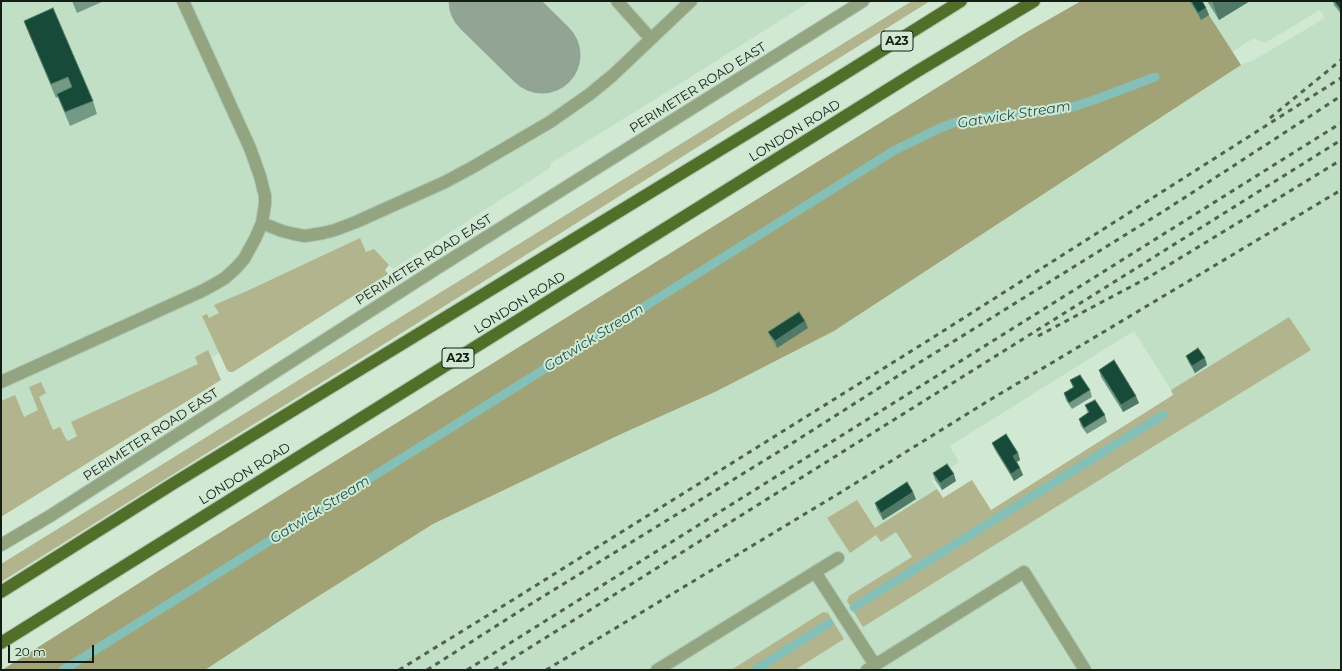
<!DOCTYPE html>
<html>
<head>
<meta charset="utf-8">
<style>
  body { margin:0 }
  #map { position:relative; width:1342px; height:671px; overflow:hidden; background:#d1e9d3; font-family:Montserrat,sans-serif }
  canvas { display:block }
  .frame { position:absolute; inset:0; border:2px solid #151e16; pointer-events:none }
  .scale { position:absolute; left:8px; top:645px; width:86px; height:18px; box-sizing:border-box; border:2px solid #151e16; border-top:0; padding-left:5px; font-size:12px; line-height:14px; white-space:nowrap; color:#151e16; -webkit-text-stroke:3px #d1e9d3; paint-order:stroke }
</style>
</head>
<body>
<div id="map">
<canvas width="1342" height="671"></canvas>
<div class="frame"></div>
<div class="scale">20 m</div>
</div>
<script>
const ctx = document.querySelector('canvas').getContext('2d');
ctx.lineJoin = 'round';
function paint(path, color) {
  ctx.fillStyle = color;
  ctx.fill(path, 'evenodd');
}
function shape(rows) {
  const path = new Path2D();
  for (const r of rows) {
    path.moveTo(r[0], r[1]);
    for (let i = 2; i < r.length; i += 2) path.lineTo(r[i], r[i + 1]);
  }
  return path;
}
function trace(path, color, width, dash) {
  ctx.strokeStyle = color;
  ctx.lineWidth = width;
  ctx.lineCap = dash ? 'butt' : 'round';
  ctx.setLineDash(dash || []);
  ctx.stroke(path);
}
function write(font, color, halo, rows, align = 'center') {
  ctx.font = font + ' Montserrat,sans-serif';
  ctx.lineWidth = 4;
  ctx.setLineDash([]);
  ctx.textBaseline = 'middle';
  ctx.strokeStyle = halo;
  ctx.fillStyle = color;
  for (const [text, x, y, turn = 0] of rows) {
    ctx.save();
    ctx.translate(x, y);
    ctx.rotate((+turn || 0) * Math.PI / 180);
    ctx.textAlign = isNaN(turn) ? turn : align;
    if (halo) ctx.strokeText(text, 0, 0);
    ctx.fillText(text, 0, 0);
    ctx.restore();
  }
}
paint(shape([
  [1,1,811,1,659,97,550,164,550,168,393,269,381,257,224,350,195,369,102,422,68,440,1,481],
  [1201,1,1341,1,1341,670,794,670,823,612,731,670,205,670,295,611,433,524,619,435,715,392,834,331,1241,65,1254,60,1325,18,1320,10,1265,43,1254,38,1232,52],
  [1289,317,1310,350,863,627,972,480,943,498,932,481,959,462,950,446,1134,331,1171,390]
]), '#c1dfc4');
paint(shape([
  [912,1,930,1,373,351,207,453,1,582,1,564],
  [360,238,366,252,374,249,389,265,385,270,388,274,233,372,230,372,227,370,202,316,207,314,209,318,219,313,214,305,247,291],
  [1289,317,1311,350,1156,445,863,627,847,601,849,596,912,557,896,532,881,542,876,535,850,553,827,518,857,500,875,528,937,489,943,498,972,480,991,510,1173,395,1171,390],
  [208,350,221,380,1,517,1,401,15,395,24,417,38,410,29,387,41,382,46,393,39,397,53,430,60,427,67,441,77,436,71,422,198,364,195,357],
  [823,612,828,613,844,639,795,670,731,670]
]), '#b2b48e');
paint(shape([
  [1081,1,1200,1,1241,65,834,331,715,392,619,435,433,524,295,611,205,670,2,670,166,566,1025,33]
]), '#a1a376');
trace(shape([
  [854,607,1163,415],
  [63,670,895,150,940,128,956,122,984,117,1053,111,1072,107,1094,100,1155,77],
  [755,670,829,623]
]), '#85c0b8', 9);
trace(shape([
  [487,1,542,55]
]), '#92a594', 77);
const lane = shape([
  [617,1,651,39],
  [262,223,282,231,294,234,305,236,323,233,335,230,356,222,445,182,473,167,550,122,590,94,613,75,691,1],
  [1,382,202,291,215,284,225,278,236,268,244,259,255,239,262,223,265,204,265,196,260,176,250,148,183,1],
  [815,572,875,665],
  [657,670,838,558],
  [867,670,1024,572,1085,670]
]);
const street = shape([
  [1,545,50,516,442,265,863,1]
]);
const primary = shape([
  [1,592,174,483,833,81,961,1],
  [1,643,916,72,1034,1]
]);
trace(lane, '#afc4b1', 14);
trace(street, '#afc4b1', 14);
trace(primary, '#afc4b1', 14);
trace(lane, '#92a480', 12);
trace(street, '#92a480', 12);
trace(primary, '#516f29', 12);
trace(shape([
  [1270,118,1341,60],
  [1038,336,1149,277,1341,160],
  [399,670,511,601,929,340,1341,78],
  [427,670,526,607,783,449,901,374,1167,209,1341,96],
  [467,670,1341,123],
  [494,670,1341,140],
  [546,670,838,494,988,401,1341,190]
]), '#536154', 3, [5, 5]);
paint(shape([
  [72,1,104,1,77,13],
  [1189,1,1202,1,1206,8,1209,15,1201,20],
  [1207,1,1250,1,1219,20],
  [1333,1,1341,1,1341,14,1334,5],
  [24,21,93,101,97,114,70,126,58,97,56,98,29,34],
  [805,321,808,328,777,348,771,339,768,332],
  [1186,356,1207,365,1195,373,1189,363],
  [1099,370,1139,403,1123,412,1101,377],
  [1070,380,1090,390,1092,397,1072,409,1066,400,1064,393,1073,388],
  [1085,405,1105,415,1107,422,1087,434,1081,426,1079,419,1088,413],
  [992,443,1018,453,1020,460,1017,462,1023,475,1014,481,995,450],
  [933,473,956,481,942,490,935,480],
  [916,499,883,520,877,510,875,503]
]), '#749a86');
paint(shape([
  [1212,1,1250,1,1219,20],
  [1206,8,1209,15,1201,20,1198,13],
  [805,321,808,328,777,348,775,341],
  [1205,358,1207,365,1195,373,1192,366],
  [1136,396,1139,403,1123,412,1121,405],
  [1018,453,1020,460,1015,463,1013,456],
  [1020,468,1023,475,1014,481,1011,474],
  [954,474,956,481,942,490,940,483],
  [913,492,916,499,883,520,881,513]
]), '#507a67');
const building = shape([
  [1191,1,1202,1,1206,8,1198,13,1191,1],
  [1334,1,1341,1,1341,8,1340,9,1334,1],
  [53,8,93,101,65,112,57,94,72,87,68,77,51,84,24,21,53,8],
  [799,312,805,321,775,341,768,332,799,312],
  [1198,348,1205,358,1192,366,1186,356,1198,348],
  [1114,360,1136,396,1121,405,1099,370,1114,360],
  [1080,375,1090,390,1069,403,1064,393,1074,387,1070,380,1080,375],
  [1095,400,1105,415,1084,428,1079,419,1089,412,1085,405,1095,400],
  [1006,434,1018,453,1013,456,1020,468,1011,474,992,443,1006,434],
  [947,464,954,474,940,483,933,473,947,464],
  [907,482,913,492,881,513,875,503,907,482]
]);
paint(building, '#184a39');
trace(building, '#507a67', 1);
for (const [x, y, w] of [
  [897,41,32],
  [458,358,32]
]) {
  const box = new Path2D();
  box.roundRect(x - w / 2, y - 10, w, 20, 3);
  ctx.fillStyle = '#d1e9d3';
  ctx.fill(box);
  trace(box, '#151e16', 1);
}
write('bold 12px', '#151e16', null, [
  ["A23",897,41],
  ["A23",458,358]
]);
write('13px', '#151e16', '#d1e9d3', [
  ["PERIMETER ROAD EAST",698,88,-32],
  ["LONDON ROAD",795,131,-32],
  ["PERIMETER ROAD EAST",424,260,-32],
  ["LONDON ROAD",520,303,-32],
  ["PERIMETER ROAD EAST",151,435,-33],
  ["LONDON ROAD",245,474,-32]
]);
write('italic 14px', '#1d514b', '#d1e9d3', [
  ["Gatwick Stream",1014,115,-9],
  ["Gatwick Stream",594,338,-32],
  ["Gatwick Stream",320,510,-32]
]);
</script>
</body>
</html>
